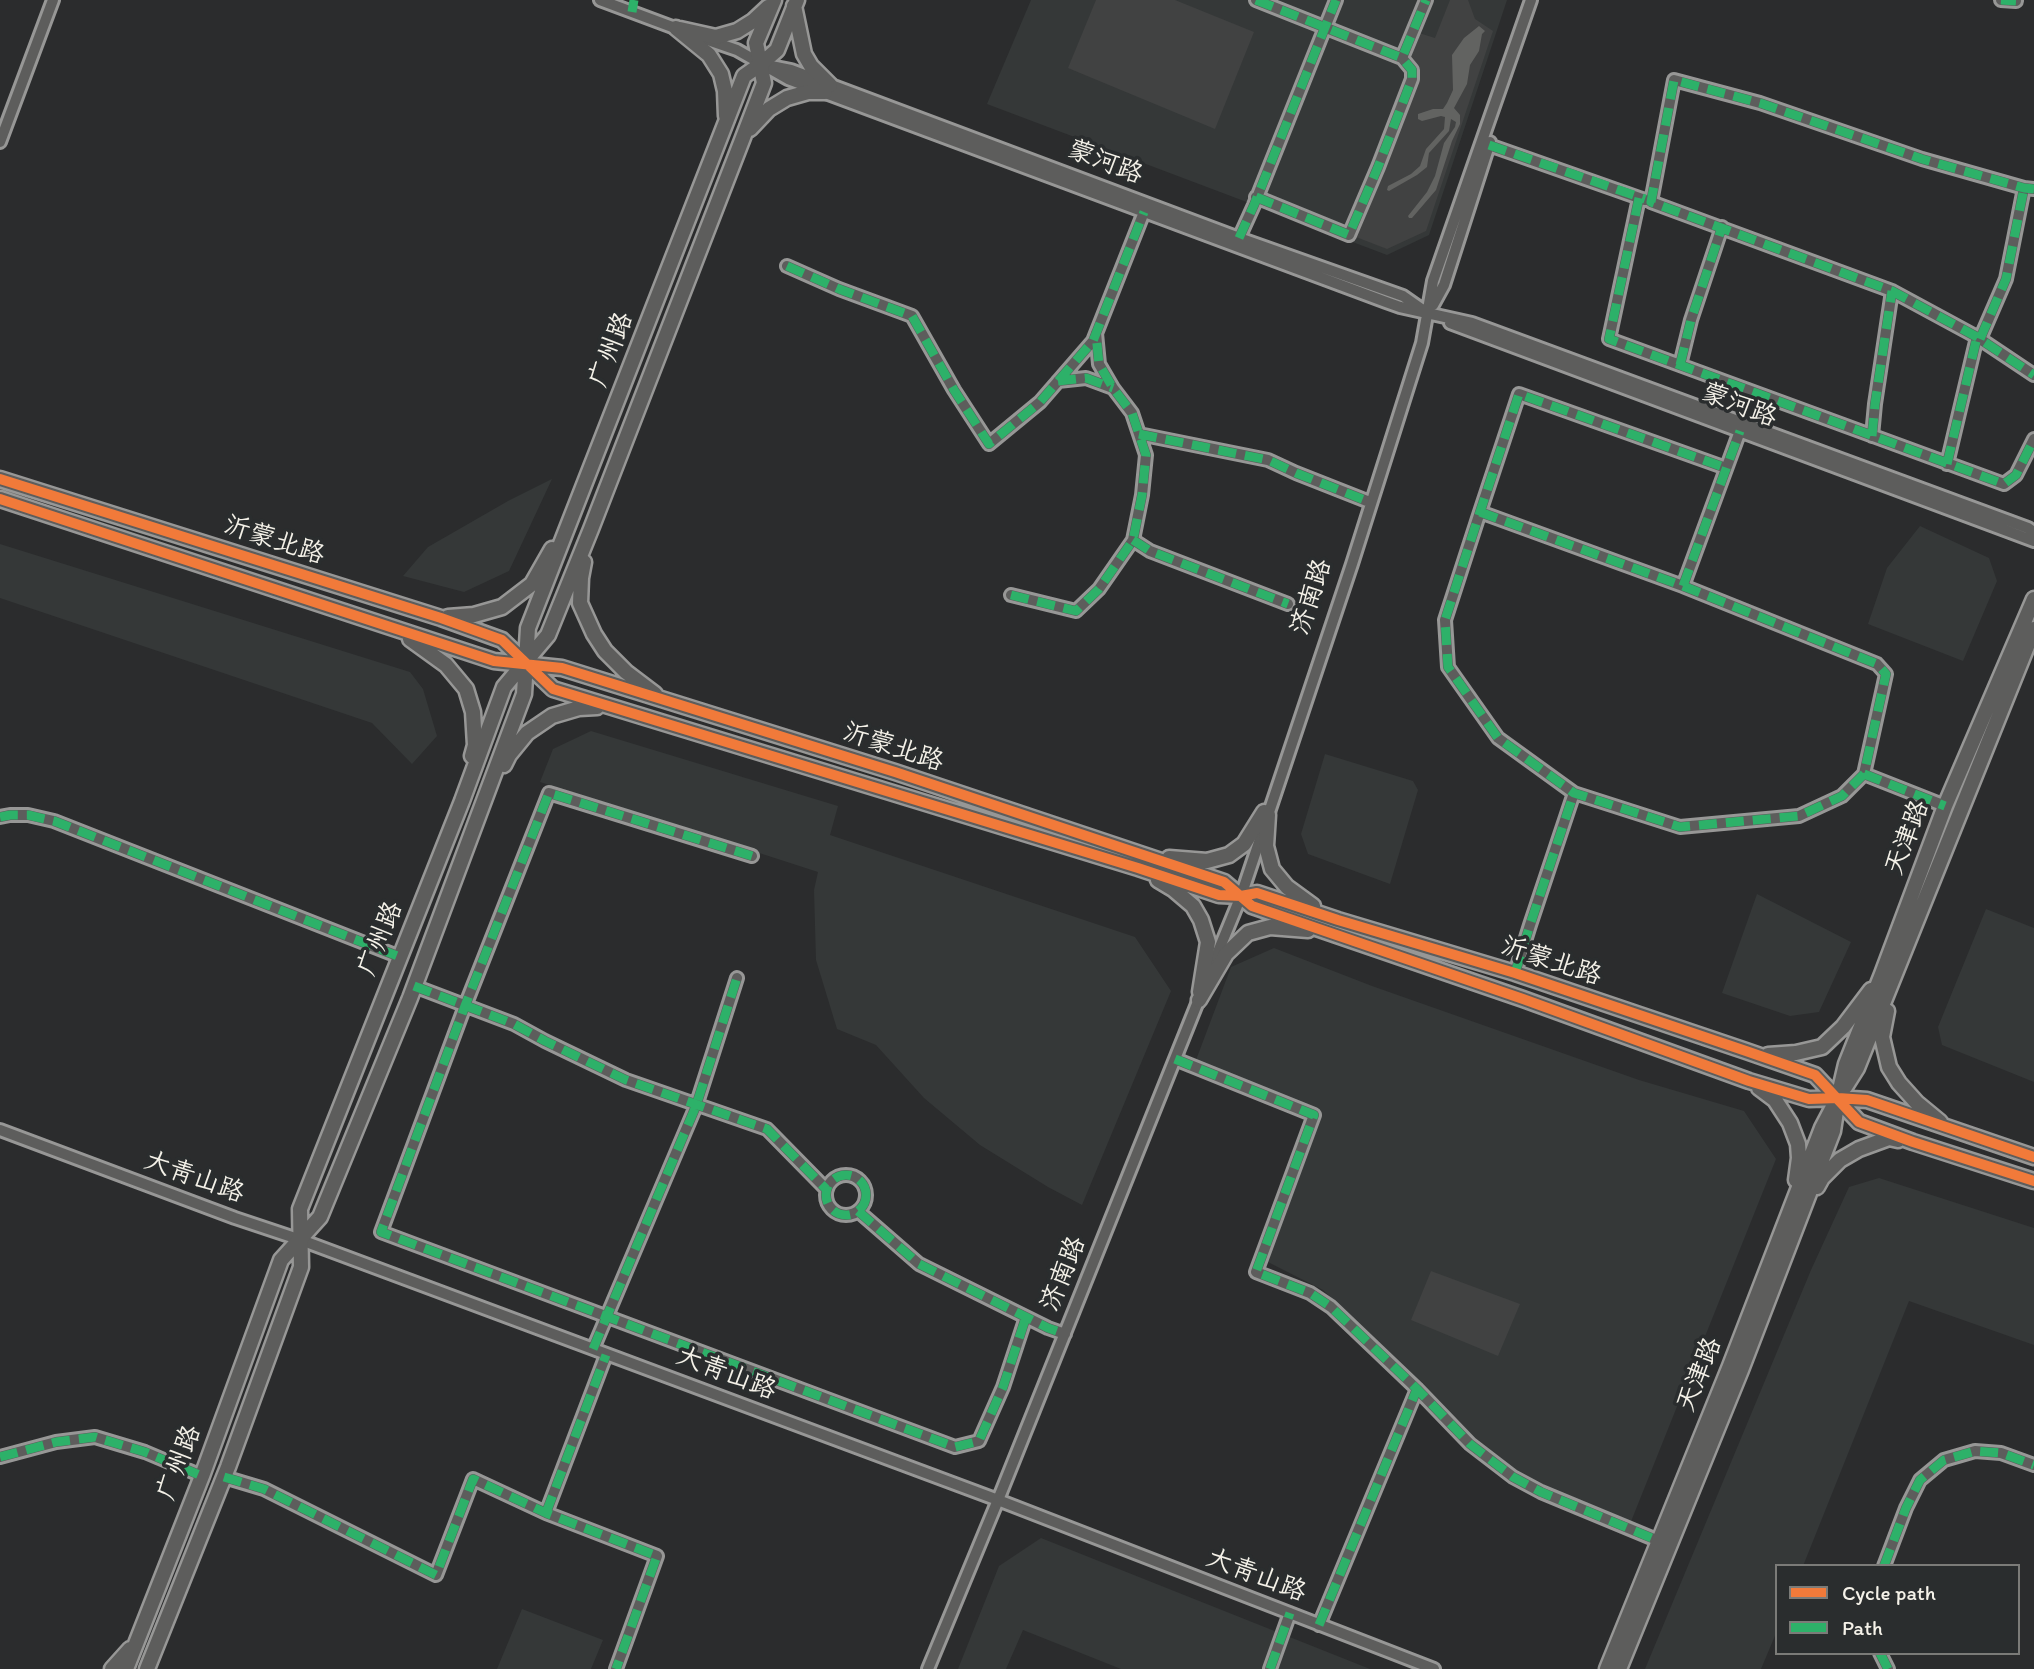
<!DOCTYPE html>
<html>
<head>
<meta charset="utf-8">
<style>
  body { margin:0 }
  #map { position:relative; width:2034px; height:1669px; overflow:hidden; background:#2b2c2d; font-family:Itim,sans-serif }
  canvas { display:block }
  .legend { position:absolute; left:1775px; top:1564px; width:245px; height:91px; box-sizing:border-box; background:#2a2d2e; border:2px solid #7b7b78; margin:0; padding:9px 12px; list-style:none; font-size:21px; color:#f4f1e8 }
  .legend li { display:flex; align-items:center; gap:14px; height:35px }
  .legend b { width:35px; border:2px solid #7b7b78 }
</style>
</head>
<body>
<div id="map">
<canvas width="2034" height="1669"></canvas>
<ul class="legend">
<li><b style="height:9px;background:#f17a3a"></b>Cycle path</li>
<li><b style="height:9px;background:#2db169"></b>Path</li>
</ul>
</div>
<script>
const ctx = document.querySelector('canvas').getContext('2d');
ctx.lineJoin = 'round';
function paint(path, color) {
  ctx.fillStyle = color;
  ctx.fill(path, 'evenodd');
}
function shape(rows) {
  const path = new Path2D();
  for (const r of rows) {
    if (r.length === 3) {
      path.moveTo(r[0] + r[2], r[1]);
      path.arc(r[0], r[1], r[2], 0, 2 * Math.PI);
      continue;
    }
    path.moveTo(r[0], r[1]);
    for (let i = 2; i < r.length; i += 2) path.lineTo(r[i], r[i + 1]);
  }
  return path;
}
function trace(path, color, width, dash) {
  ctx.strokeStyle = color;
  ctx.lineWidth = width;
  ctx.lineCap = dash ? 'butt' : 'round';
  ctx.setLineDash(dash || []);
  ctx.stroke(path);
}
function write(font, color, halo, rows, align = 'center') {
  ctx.font = font + ' Itim,"LXGW WenKai TC",sans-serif';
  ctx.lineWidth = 7;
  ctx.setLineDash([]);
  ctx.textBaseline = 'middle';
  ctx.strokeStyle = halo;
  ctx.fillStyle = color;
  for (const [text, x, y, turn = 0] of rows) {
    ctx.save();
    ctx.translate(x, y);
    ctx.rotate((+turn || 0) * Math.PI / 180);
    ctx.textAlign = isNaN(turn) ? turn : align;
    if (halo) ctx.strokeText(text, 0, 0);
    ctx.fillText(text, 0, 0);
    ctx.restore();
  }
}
paint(shape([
  [1031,0,1507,0,1429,235,1387,255,987,104],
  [552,479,509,571,464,592,403,576,428,547,508,501],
  [1920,526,1989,558,1997,581,1963,661,1868,624,1887,568],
  [0,544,410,672,423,689,437,736,412,764,372,723,0,598],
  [591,731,838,806,830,835,1135,937,1171,991,1082,1205,1048,1187,980,1145,924,1098,876,1045,837,1029,816,960,814,890,818,872,540,782,553,749],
  [1325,754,1413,781,1418,790,1390,884,1308,854,1301,834],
  [1757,894,1851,942,1819,1012,1790,1016,1722,993],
  [1986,909,2034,928,2034,1082,1942,1045,1938,1027],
  [1274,948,1372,986,1639,1080,1744,1111,1776,1159,1630,1524,1549,1492,1485,1449,1323,1290,1266,1261,1320,1112,1196,1060,1231,967],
  [1879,1178,2034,1228,2034,1345,1909,1301,1803,1566,1777,1566,1777,1631,1761,1669,1645,1669,1811,1270,1849,1187],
  [1041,1538,1370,1669,1121,1669,1023,1630,1006,1669,958,1669,999,1566],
  [522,1609,603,1640,591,1669,497,1669]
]), '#353838');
paint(shape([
  [1096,0,1175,0,1254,32,1215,129,1068,68],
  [1450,0,1468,0,1475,19,1493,31,1426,231,1387,249,1356,237,1418,76,1411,57,1419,33,1435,38],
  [1431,1271,1520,1304,1498,1356,1411,1320]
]), '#414242');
paint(shape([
  [1479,26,1485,31,1482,34,1479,51,1470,65,1467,84,1454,108,1460,115,1460,124,1452,141,1436,190,1412,218,1409,218,1408,216,1427,192,1435,176,1444,143,1455,127,1456,122,1451,119,1449,131,1429,153,1427,167,1417,175,1389,191,1387,190,1388,186,1411,174,1420,166,1426,149,1444,129,1445,117,1441,116,1422,121,1418,119,1418,114,1433,109,1443,109,1447,103,1453,90,1452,55,1464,38]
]), '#626361');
const minor = shape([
  [600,0,683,31],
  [1256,0,1402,58,1426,0],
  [2001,0,2016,1],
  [705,39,737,50,788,79,1386,302,1400,307,1472,323,2028,528,2034,532],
  [771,66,791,70,1239,238,1403,296,1423,310],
  [0,142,53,0],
  [1489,145,1645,200],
  [2034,189,2024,188,1922,159,1760,103,1674,80,1651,202,1892,291,1977,337,2034,375],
  [1256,197,1349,235,1378,167,1412,79,1412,70,1402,58],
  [1639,198,1609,339,2004,484,2016,475,2034,439],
  [1239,238,1254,205,1336,0],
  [787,266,839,289,912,316,954,390,989,444,1040,402,1093,341,1144,212],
  [1433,305,1444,285,1490,142],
  [1450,323,2034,541],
  [1980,339,2006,279,2024,188],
  [1680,365,1691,320,1722,227],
  [1058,381,1086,378,1113,388],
  [1139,434,1268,460,1296,473,1367,501],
  [1872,436,1875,404,1892,291],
  [1947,464,1977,337],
  [1480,512,1683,586,1877,664,1886,674,1864,774,1842,796,1799,816,1680,827,1574,793,1498,738,1448,667,1445,620,1480,512,1519,394,1726,468],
  [1133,540,1150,551,1288,604],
  [1683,586,1740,431],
  [1011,595,1076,611,1099,589,1133,540,1142,495,1146,455,1132,413,1113,388,1099,364,1096,333],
  [1864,774,1945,806],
  [0,817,10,815,28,815,54,821,400,957],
  [752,856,549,793,465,1006,381,1232,955,1447,979,1441,1003,1387,1026,1317],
  [1211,969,1241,896,1352,564,1422,343,1433,281,1531,0],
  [1515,973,1530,925,1574,793],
  [414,986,514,1024,545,1041,626,1080,767,1129,826,1189],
  [1175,1059,1314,1115,1256,1272,1310,1293,1331,1307,1417,1389,1470,1444,1513,1477,1541,1492,1659,1541],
  [0,1130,235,1218,301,1240,998,1500,1434,1669],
  [846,1195,20],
  [858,1211,919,1264,1048,1328,1065,1334],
  [593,1349,696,1106,737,978],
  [0,1457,56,1442,95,1437,145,1452,202,1476],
  [224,1477,264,1489,436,1575,473,1479,546,1513,657,1556,616,1669],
  [546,1513,606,1355],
  [1884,1566,1906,1508,1920,1480,1944,1460,1975,1451,2001,1453,2034,1465],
  [1319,1625,1417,1389],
  [1880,1653,1888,1669],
  [928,1669,998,1500,1201,994],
  [1270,1669,1290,1613]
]);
const major = shape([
  [794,6,804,54,811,66,830,85],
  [676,28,709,55,721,74,725,91,726,116],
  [680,29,716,37,737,31,753,21,768,7],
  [750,129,769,109,787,98,808,92,825,92],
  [0,479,441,618,502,640,553,689,1138,868,1219,895,1241,896,1257,893,1338,920,1515,973,1746,1051,1815,1075,1859,1122,1913,1142,2034,1181],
  [0,499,494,661,562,668,895,772,1224,882,1252,906,1523,999,1749,1081,1809,1099,1838,1098,1867,1100,2034,1157],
  [584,562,581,578,580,603,594,634,605,651,626,672,655,694],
  [448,617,474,615,502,607,532,584,552,549],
  [410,639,446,665,466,689,473,712,475,745,472,756],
  [504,765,509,755,527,733,552,716,579,708,597,707],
  [1268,815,1266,846,1272,869,1287,887,1313,906],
  [1169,858,1207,861,1229,855,1244,844,1264,812],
  [1158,880,1173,889,1193,906,1201,920,1208,942,1200,992],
  [1199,1000,1226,954,1248,933,1270,927,1308,930],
  [1887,1011,1882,1037,1889,1067,1899,1083,1917,1103,1940,1122],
  [1768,1055,1796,1053,1822,1047,1843,1027,1871,990],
  [1845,1087,1857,1068,2034,629],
  [1759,1088,1775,1100,1790,1123,1798,1144,1799,1158,1796,1180],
  [1817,1187,1822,1178,1840,1160,1859,1149,1889,1138,1898,1140],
  [112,1669,130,1649],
  [126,1669,202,1476,281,1260,320,1217,410,998,524,694,528,628,744,76,761,64,777,50,797,0],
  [147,1669,228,1467,301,1267,300,1209,462,801,504,687,548,635,591,529,744,135,764,83,756,43,774,0],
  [1607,1669,1730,1366,1822,1128,1833,1107],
  [1619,1669,1741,1370,1833,1131,1838,1098,1846,1064,1882,974,1945,806,2034,599]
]);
trace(minor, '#979796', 16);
trace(major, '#979796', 19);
trace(minor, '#5d5d5c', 10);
trace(major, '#5d5d5c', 14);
trace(shape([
  [1256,0,1402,58,1426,0],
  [2001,0,2016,1],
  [632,12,634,0],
  [1489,145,1645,199],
  [2034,189,2024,188,1922,159,1760,103,1674,80,1651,202,1892,291,1977,337,2034,375],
  [1256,197,1349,235,1378,167,1412,79,1412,70,1402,58],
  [1639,198,1609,339,2004,484,2016,475,2034,439],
  [1239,238,1254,205,1336,0],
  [787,266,839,289,912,316,954,390,989,444,1040,402,1093,341,1144,212],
  [1980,339,2006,279,2024,188],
  [1680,365,1691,320,1722,227],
  [1058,381,1086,378,1113,388],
  [1139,434,1268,460,1296,473,1367,501],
  [1872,436,1875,404,1892,291],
  [1947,464,1977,337],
  [1480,512,1683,586,1877,664,1886,674,1864,774,1842,796,1799,816,1680,827,1574,793,1498,738,1448,667,1445,620,1480,512,1519,394,1726,468],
  [1133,540,1150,551,1288,604],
  [1683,586,1740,431],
  [1011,595,1076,611,1099,589,1133,540,1142,495,1146,455,1132,413,1113,388,1099,364,1096,334],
  [1864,774,1945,806],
  [0,817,10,815,28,815,54,821,400,957],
  [752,856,549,793,465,1006,381,1232,955,1447,979,1441,1003,1387,1026,1317],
  [1515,973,1530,925,1574,793],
  [414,986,514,1024,545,1041,626,1080,767,1129,826,1189],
  [1175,1059,1314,1115,1256,1272,1310,1293,1331,1307,1417,1389,1470,1444,1513,1477,1541,1492,1659,1541],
  [846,1195,20],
  [858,1211,919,1264,1048,1328,1065,1334],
  [593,1349,696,1106,737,978],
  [0,1457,56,1442,95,1437,145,1452,202,1476],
  [224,1477,264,1489,436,1575,473,1479,546,1513,657,1556,616,1669],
  [546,1513,606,1355],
  [1884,1566,1906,1508,1920,1480,1944,1460,1975,1451,2001,1453,2034,1465],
  [1319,1625,1417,1389],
  [1880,1653,1888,1669],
  [1270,1669,1290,1613]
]), '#2db169', 9, [18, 9]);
trace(shape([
  [0,479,441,618,502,640,553,689,1138,868,1219,895,1241,896,1257,893,1338,920,1515,973,1746,1051,1815,1075,1859,1122,1913,1142,2034,1181],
  [0,499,494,661,562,668,895,772,1224,882,1252,906,1523,999,1749,1081,1809,1099,1838,1098,1867,1100,2034,1157]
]), '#f17a3a', 10);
write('26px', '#f4f1e8', '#2a2d2e', [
  ["蒙河路",1105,163,21],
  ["广州路",612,350,-69],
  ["蒙河路",1739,406,21],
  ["沂蒙北路",274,541,18],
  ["济南路",1312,597,-72],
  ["沂蒙北路",893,748,18],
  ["天津路",1908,838,-69],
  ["广州路",381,939,-68],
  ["沂蒙北路",1551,962,18],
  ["大青山路",194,1178,20],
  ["济南路",1064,1274,-68],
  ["大青山路",726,1374,21],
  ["天津路",1700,1375,-68],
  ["广州路",180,1463,-69],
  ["大青山路",1256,1576,21]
]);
</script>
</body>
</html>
